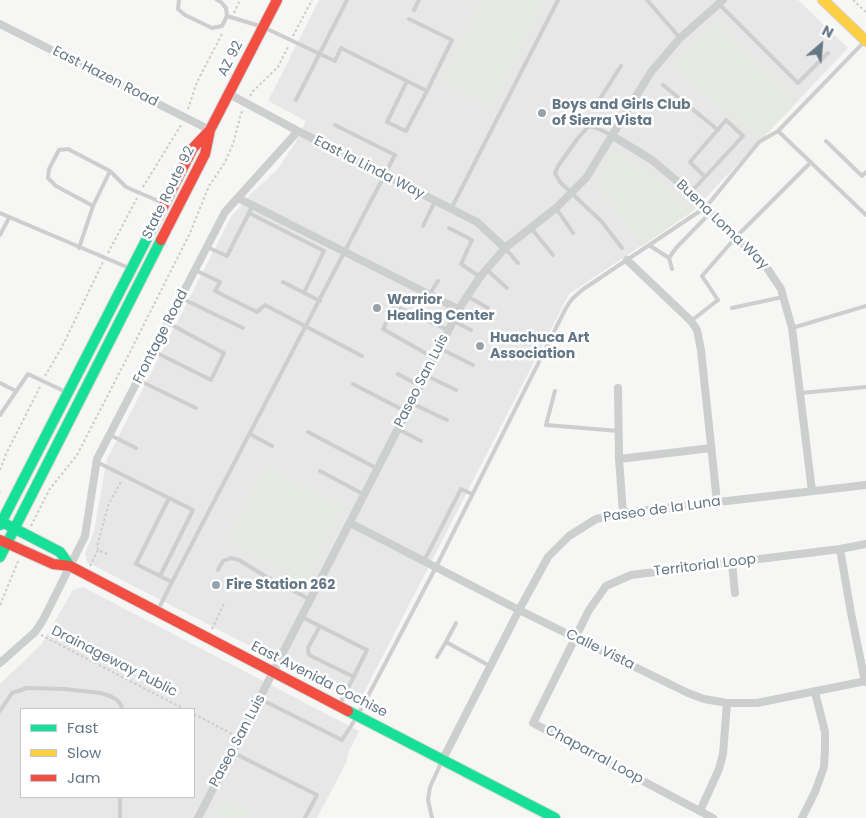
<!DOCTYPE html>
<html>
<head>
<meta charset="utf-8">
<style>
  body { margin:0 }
  #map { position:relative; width:866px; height:818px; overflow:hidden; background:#f6f6f4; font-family:Poppins,sans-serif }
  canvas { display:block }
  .legend { position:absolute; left:20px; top:708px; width:175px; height:90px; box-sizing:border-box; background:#fff; border:1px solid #c1c9cf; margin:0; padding:6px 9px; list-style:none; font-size:15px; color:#647786 }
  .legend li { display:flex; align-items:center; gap:10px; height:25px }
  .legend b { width:25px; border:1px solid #c1c9cf }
  .north { position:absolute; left:796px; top:20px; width:50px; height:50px; -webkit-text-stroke:4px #fff; paint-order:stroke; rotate:27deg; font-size:14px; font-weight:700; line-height:20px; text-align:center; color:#647786 }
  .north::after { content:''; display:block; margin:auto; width:18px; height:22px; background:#647786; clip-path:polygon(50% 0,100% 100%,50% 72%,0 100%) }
</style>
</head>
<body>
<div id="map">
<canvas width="866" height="818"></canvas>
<ul class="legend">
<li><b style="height:6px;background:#16e098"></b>Fast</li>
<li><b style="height:6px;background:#ffcf43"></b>Slow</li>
<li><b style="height:6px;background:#f24e42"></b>Jam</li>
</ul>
<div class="north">N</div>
</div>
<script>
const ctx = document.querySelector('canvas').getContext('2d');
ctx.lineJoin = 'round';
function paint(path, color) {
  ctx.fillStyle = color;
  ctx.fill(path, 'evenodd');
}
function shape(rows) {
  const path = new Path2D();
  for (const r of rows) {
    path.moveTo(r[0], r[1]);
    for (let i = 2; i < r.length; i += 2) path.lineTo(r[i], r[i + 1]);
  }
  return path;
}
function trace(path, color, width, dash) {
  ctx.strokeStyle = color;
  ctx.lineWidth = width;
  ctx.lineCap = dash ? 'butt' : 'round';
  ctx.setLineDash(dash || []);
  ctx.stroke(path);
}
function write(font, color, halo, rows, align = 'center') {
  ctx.font = font + ' Poppins,sans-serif';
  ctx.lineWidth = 5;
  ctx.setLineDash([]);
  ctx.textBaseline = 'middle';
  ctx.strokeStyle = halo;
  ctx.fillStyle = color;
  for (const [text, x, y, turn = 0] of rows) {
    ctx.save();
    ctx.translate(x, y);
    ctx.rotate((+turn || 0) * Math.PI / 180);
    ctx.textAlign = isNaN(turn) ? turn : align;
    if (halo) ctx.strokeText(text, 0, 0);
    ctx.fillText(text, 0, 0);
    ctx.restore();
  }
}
paint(shape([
  [319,0,798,0,848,48,693,211,569,294,359,702,87,562,85,554,94,532,107,459,231,217,252,193,277,170,296,142,306,121,268,101],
  [83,587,359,731,348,753,347,761,317,818,0,818,0,684,41,645,73,590],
  [21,709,194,709,194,797,21,797]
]), '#e6e7e6');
paint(shape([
  [482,0,547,0,494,108,440,82],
  [716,22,799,100,759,142,670,64,688,45],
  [613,149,649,170,693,211,642,246,594,180],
  [265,466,344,506,305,584,226,544],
  [223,797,246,809,250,818,212,818]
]), '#e6e9e2');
const fast = shape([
  [0,521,60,552,70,566],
  [0,525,159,215],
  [0,557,161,240],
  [348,711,555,818]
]);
const slow = shape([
  [823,0,866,41]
]);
const jam = shape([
  [159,215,193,148,210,130,277,0],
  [161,240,205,154,210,130],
  [0,540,53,564,70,566,348,711]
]);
trace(fast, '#d3d4d5', 12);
trace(slow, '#d3d4d5', 12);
trace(jam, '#d3d4d5', 12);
trace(shape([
  [853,0,866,12],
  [234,13,240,0],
  [293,36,312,0],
  [250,96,253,91,278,67,289,45],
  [188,109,197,82,223,32],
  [143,187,181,125],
  [108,253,137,198],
  [45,376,62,347,103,262],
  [0,470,6,454,40,387],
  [0,491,0,492],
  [31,526,49,490,77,455,126,360,190,233,209,186,224,164,233,144,241,114,243,109],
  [107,554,98,550,97,546,109,503,122,480],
  [90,566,98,550],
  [0,605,19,559],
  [212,629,224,604],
  [41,635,184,709],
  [194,714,232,734]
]), '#cbcccc', 2, [2.5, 2.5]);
trace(shape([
  [179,0,178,9,185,15,212,28,222,26,227,16,226,8,221,2,217,0],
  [647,0,680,38],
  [719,4,798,83,828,53],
  [414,10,419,0],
  [227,16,263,27,335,61,341,48,427,91,406,131,387,122,407,81],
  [409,19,452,40,427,91],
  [663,85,718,130],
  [296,100,347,0],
  [594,108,621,66],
  [778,131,866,215],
  [613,136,597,128,589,126,578,138,558,166,555,173,560,182,602,222,622,248],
  [826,141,862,176,866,172],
  [690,193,705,177,743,136,726,120,690,162,705,177],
  [93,206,56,186,48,178,49,169,59,150,68,149,110,171,126,187,163,203],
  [556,208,573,233],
  [451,209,558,0],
  [0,213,129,268],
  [249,213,324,251,304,293],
  [423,226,435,201],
  [449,228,472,240,461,264,480,277],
  [531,228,553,255],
  [0,235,9,218],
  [649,245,669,258],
  [207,247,227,256,253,205],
  [79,248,93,206,110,171],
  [505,248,518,263],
  [486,269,507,288],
  [672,269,669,258,676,248,711,212],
  [195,270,220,282,215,291,257,312,265,305,362,356],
  [283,282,320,301],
  [429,295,438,281],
  [467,296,488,308],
  [181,298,243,328],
  [732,308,783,297],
  [453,321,471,330],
  [691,321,718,300,702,276,736,237,810,163],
  [792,328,866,306],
  [439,348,473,365],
  [153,351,211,380,224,353,168,323],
  [434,358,383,329,395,306,448,330],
  [398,374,420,386],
  [425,375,456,390],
  [138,380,196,408],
  [0,383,16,391],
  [353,384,407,412],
  [555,391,546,425,619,431],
  [800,393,866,387],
  [411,403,447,420],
  [0,415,28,374,66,392],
  [398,429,421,441],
  [308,432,378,469],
  [250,434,272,446],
  [110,435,136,448],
  [97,462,193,510,160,576,172,582,158,610],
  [320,471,365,495],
  [424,561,461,489,472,494],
  [218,570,223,561,231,558,239,560,265,576,311,600],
  [160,576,136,564,169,498],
  [172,582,395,155,335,125],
  [302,617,367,650,339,706],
  [320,626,308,648,309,655,354,677],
  [446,642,456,623],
  [437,657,446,642,490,666],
  [260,699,342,740,358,715,436,567,566,308,572,299,582,290,706,207,759,142,778,131,865,41],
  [0,711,12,693,27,688,64,689,101,693,110,696,117,700,121,705,122,709],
  [232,752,317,795,305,818],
  [120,818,120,797],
  [432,818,428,800,430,787,442,761]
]), '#cdcfcf', 4);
trace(shape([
  [0,24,210,130],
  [229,94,298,131,477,222,505,248],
  [613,136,652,160,697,198,767,268,781,289,792,328,812,491],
  [238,198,458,309],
  [627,260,691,321,697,330,701,350,717,502],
  [618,388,619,459,623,513],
  [619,459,711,448],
  [350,523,519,610,688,693,704,699,727,703,757,703,866,681],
  [840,549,851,613,865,682],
  [732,563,735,593],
  [0,663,35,632,43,620,85,536,97,459,225,212,298,131],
  [443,759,519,610,548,557,569,536,596,519,623,513,866,485],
  [700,811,719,769,723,754,727,703],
  [198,818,462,304,480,277,505,248,556,208,586,178,651,72,680,38,723,0],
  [713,818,533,723,589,610,606,586,631,575,840,549,866,544],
  [802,818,815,792,824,767,825,750,825,732,815,692]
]), '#cdcfcf', 8);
trace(fast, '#16e098', 10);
trace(slow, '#ffcf43', 10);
trace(jam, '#f24e42', 10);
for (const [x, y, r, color] of [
  [542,113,5,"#97a3ac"],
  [377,308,5,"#97a3ac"],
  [480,346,5,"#97a3ac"],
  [216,585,5,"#97a3ac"]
]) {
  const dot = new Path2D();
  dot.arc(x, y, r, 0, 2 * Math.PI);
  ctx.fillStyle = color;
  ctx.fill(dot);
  trace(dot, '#fff', 2);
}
write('14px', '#647786', '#fff', [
  ["AZ 92",231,59,-63],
  ["East Hazen Road",105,77,27],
  ["East la Linda Way",369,168,27],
  ["State Route 92",169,193,-64],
  ["Buena Loma Way",722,225,44],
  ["Frontage Road",161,337,-63],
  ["Paseo San Luis",422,381,-63],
  ["Paseo de la Luna",662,510,-8],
  ["Territorial Loop",705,566,-7],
  ["Calle Vista",600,650,26],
  ["Drainageway Public",114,662,27],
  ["East Avenida Cochise",319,680,27],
  ["Paseo San Luis",238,741,-62],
  ["Chaparral Loop",594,755,28]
]);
write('bold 14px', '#647786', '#fff', [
  ["Boys and Girls Club",552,105],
  ["of Sierra Vista",552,121],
  ["Warrior",387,300],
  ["Healing Center",387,316],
  ["Huachuca Art",490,338],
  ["Association",490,354],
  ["Fire Station 262",226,585]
], 'left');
</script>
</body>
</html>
